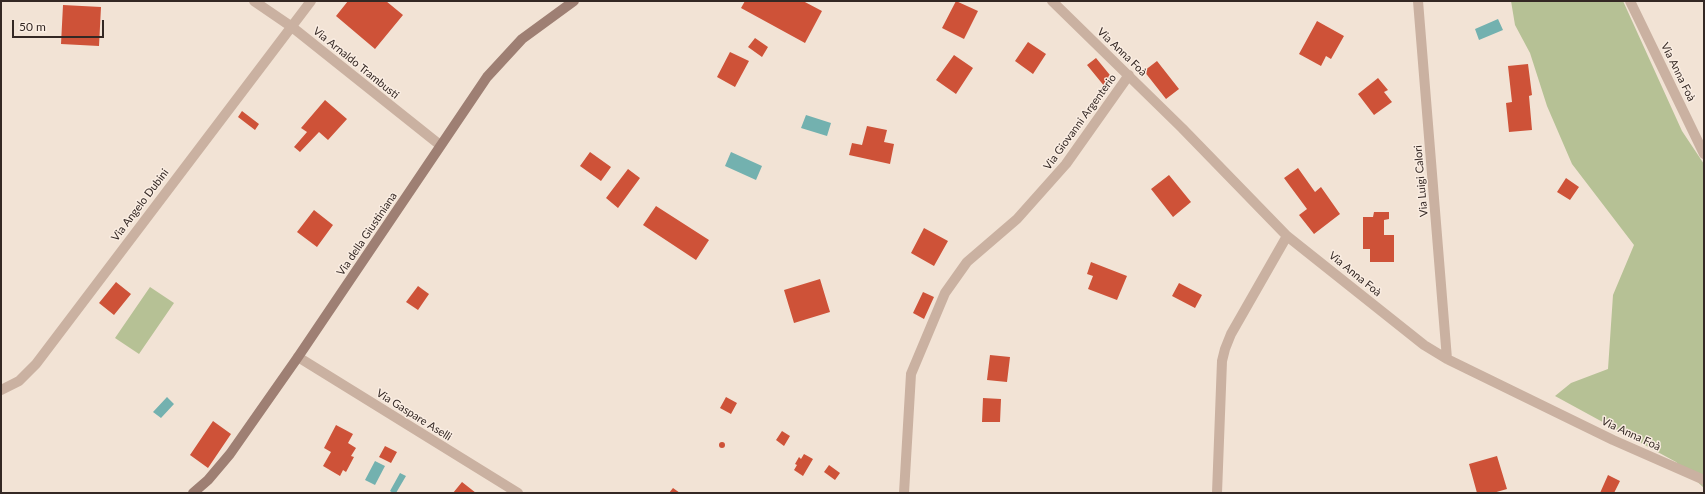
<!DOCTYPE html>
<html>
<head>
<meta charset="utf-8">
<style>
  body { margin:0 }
  #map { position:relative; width:1705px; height:494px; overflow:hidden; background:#f2e3d5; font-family:Lato,sans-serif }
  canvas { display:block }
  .frame { position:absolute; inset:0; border:2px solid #342824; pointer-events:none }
  .scale { position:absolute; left:12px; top:20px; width:92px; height:18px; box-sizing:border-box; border:2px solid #342824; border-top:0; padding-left:5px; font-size:12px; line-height:14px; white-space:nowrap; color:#342824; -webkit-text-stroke:3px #faede2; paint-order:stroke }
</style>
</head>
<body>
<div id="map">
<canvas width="1705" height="494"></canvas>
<div class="frame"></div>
<div class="scale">50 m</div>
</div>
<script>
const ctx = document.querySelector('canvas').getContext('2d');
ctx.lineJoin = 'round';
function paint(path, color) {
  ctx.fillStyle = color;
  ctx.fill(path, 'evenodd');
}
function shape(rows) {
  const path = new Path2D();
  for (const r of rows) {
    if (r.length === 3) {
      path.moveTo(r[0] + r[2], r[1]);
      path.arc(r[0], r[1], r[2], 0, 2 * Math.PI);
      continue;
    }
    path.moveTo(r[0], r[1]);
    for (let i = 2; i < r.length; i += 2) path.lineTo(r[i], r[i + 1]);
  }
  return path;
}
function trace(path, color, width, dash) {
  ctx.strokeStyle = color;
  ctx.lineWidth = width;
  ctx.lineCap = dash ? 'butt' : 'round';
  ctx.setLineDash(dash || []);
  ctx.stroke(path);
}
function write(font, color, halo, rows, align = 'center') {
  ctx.font = font + ' Lato,sans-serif';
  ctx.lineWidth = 3;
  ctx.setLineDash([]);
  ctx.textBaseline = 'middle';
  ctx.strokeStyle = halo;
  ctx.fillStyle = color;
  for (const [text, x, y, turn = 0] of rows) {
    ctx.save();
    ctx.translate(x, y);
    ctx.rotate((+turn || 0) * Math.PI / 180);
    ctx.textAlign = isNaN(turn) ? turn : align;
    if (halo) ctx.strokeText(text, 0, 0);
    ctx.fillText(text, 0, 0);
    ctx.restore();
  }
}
paint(shape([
  [1511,1,1623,1,1682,131,1704,164,1704,488,1676,462,1555,396,1571,383,1608,369,1613,295,1634,245,1572,164,1547,106,1530,53,1515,25],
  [150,287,174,303,139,354,115,338]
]), '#b6c195');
paint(shape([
  [1498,19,1503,30,1479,40,1475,29],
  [806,115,831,123,827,136,801,128],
  [731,152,762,166,756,180,725,166],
  [167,397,174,404,161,418,153,412],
  [375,461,385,466,375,485,365,480],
  [400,473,406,476,396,493,393,493,390,491]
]), '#73b1af');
paint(shape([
  [348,1,386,1,403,15,375,49,336,16],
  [745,1,803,1,822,11,805,43,741,8],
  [956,1,978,11,964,39,942,28],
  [63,5,101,7,99,46,61,44],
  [1317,21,1344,36,1331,59,1326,56,1321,66,1299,54],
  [755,38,768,47,762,57,748,47],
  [1028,42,1046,54,1033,74,1015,61],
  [730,52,749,61,735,87,717,77],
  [954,55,973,68,956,94,936,80],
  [1096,58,1114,80,1105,87,1087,65],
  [1157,61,1179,89,1166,99,1144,71],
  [1528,64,1532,95,1529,96,1532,130,1509,132,1506,103,1512,102,1508,66],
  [1378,78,1388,90,1384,92,1392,102,1374,115,1358,94],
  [325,100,347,119,328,140,319,132,300,152,294,147,307,132,301,128],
  [242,111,259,124,255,130,238,117],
  [867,126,887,130,884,142,894,144,890,164,849,155,852,143,862,145],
  [590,152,611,167,601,181,580,166],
  [1298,168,1315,192,1321,187,1340,214,1314,234,1299,215,1307,209,1284,178],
  [628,169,640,178,618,208,606,198],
  [1169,175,1191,202,1173,217,1151,189],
  [1566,178,1579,187,1570,200,1557,192],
  [656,206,709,240,696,260,643,225],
  [314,210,333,225,317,247,297,232],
  [1374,212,1389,212,1389,219,1384,220,1384,235,1394,235,1394,262,1370,262,1370,249,1363,249,1363,217,1373,217],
  [924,228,948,241,934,266,911,253],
  [1091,262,1127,276,1117,300,1088,289,1093,276,1087,274],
  [820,279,830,312,794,323,784,290],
  [116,282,131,294,114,315,99,303],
  [1179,283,1202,295,1195,308,1172,296],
  [418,286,429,294,418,310,406,302],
  [923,292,934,297,924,319,913,313],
  [990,355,1010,357,1007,382,987,380],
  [726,397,737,403,731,414,720,408],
  [983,398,1001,399,1000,422,982,422],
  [213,421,231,434,208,468,190,455],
  [336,425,353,434,348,443,356,448,351,456,354,457,346,472,343,470,340,476,323,466,331,452,324,448],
  [782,431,790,436,784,446,776,440],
  [722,445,3],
  [385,446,397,452,391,463,379,457],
  [804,454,813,459,803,476,794,470,797,465,795,464,799,457,801,459],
  [1497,456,1507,489,1493,493,1477,493,1469,464],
  [829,465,840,473,835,480,824,472],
  [1608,475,1620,481,1614,493,1600,493],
  [462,482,476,493,453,493],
  [673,488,680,493,669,493]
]), '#ce5238');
trace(shape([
  [254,1,292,27,440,145],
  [1052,1,1182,128,1287,236,1424,345,1447,359,1613,440,1704,480],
  [1418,1,1447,359],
  [1630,1,1704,154],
  [298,357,518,493],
  [1,390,19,381,36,364,311,1],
  [904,493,911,374,945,293,967,262,1017,219,1066,164,1129,75],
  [1217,493,1222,361,1225,349,1231,334,1287,236]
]), '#cab1a1', 10);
trace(shape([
  [193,493,208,480,230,454,298,357,487,77,522,39,574,1]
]), '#9e7f73', 10);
write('11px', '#342824', '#faede2', [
  ["Via Anna Foà",1122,52,44],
  ["Via Arnaldo Trambusti",356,63,39],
  ["Via Anna Foà",1678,72,64],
  ["Via Giovanni Argenterio",1080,122,-54],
  ["Via Luigi Calori",1421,181,-95],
  ["Via Angelo Dubini",140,205,-53],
  ["Via della Giustiniana",367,234,-56],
  ["Via Anna Foà",1355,274,39],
  ["Via Gaspare Aselli",414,415,32],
  ["Via Anna Foà",1631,434,25]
]);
</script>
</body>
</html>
